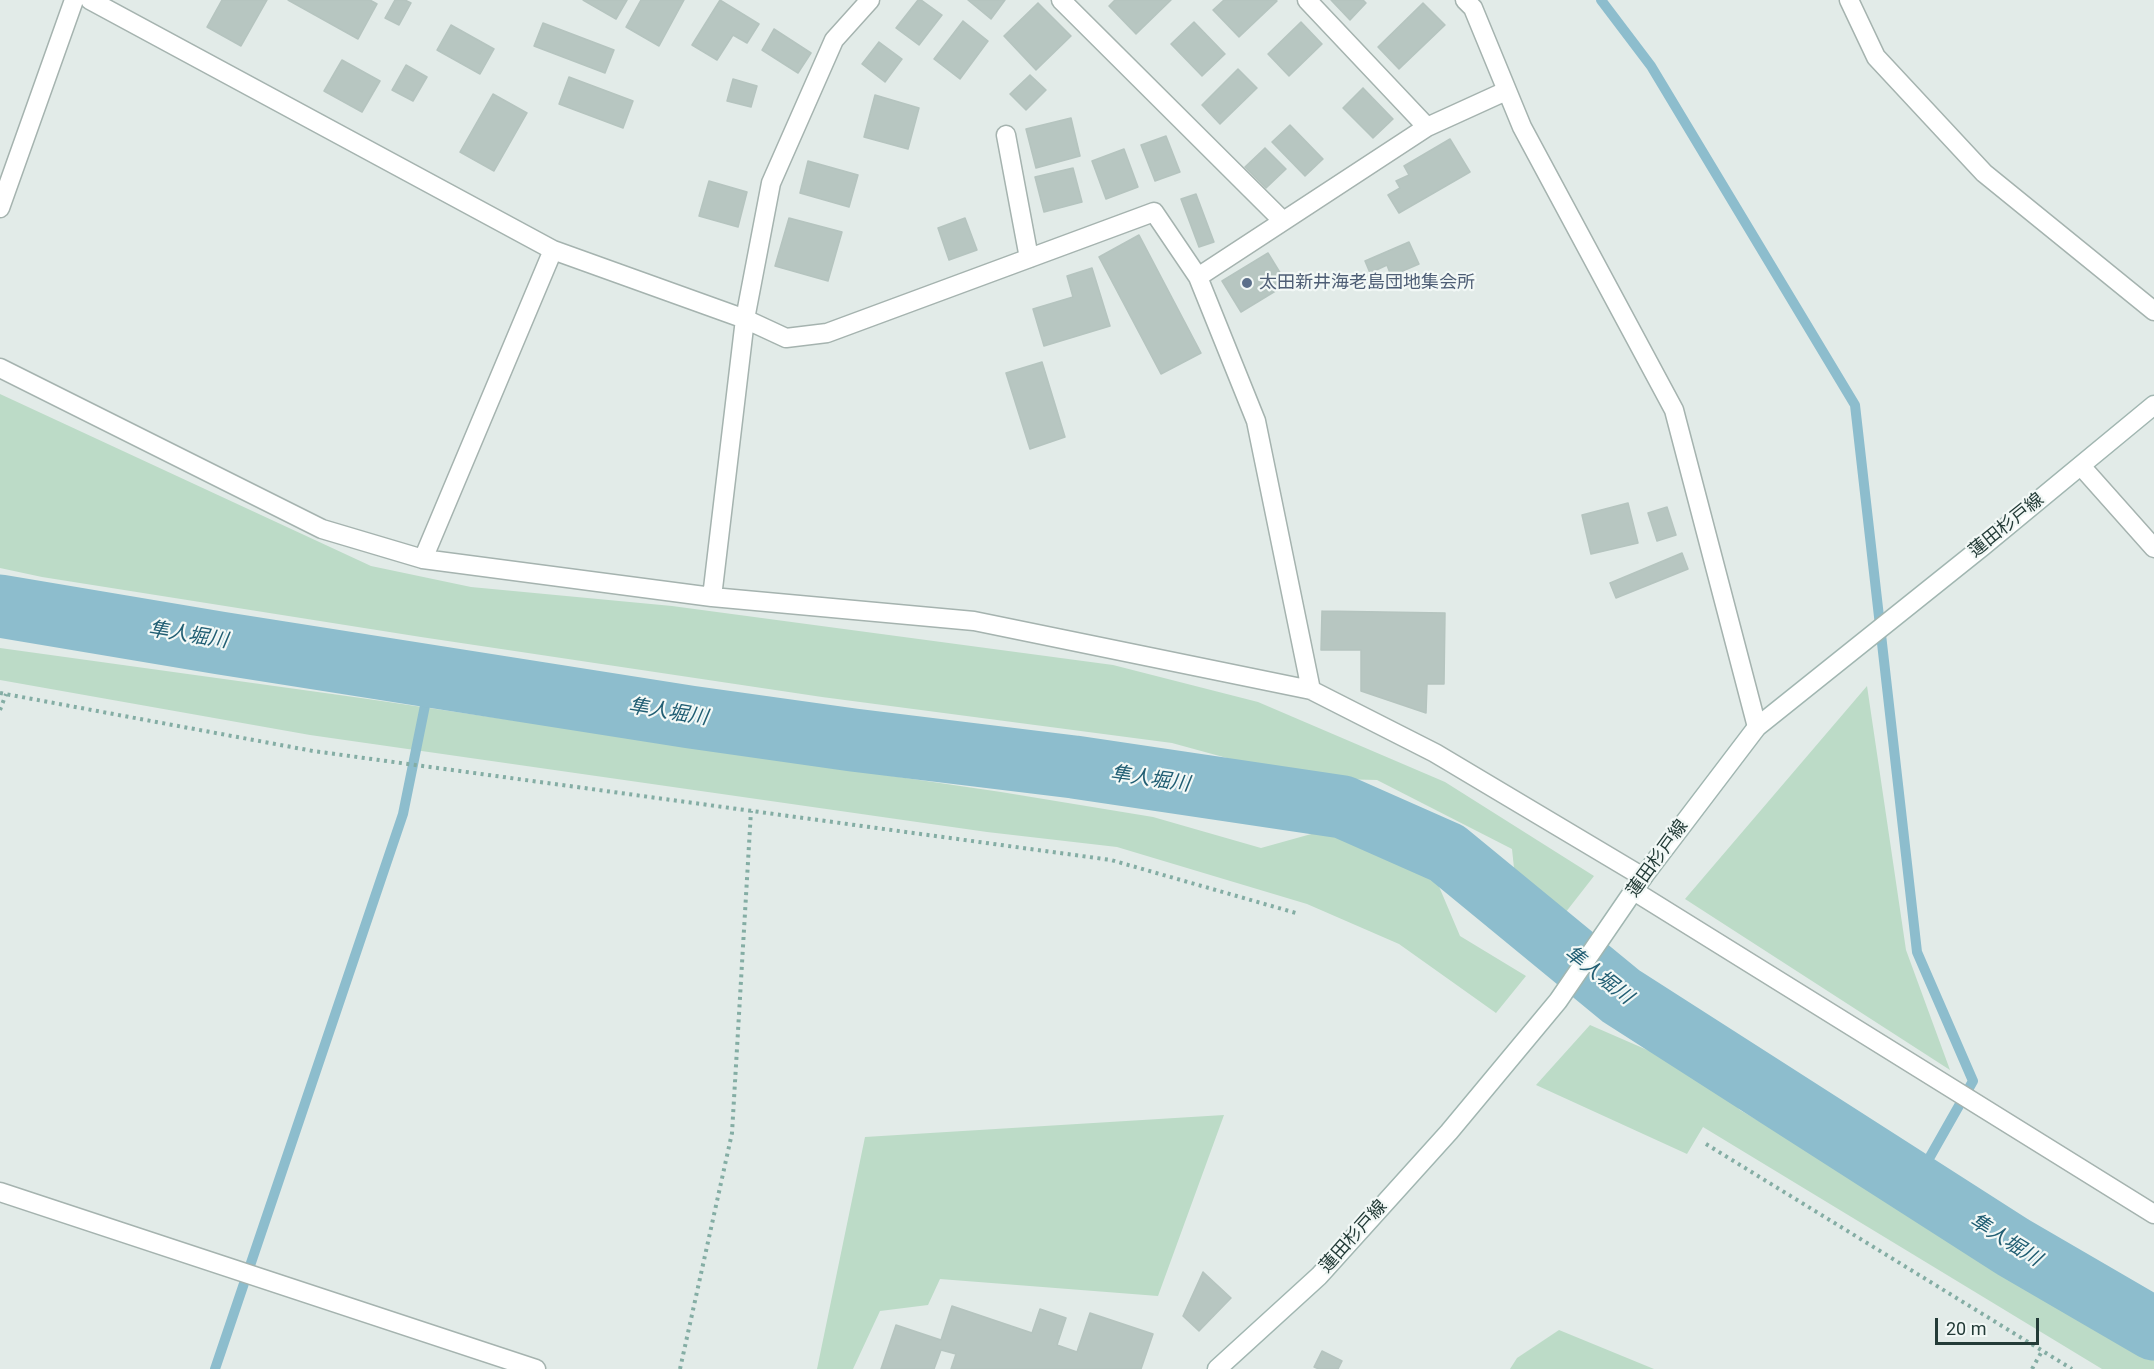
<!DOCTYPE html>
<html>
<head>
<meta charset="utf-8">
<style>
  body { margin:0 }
  #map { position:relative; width:2154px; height:1369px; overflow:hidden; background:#e2ebe8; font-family:Roboto,sans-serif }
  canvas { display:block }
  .scale { position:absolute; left:1935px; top:1318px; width:104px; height:27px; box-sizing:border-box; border:3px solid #233b37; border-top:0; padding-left:8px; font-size:18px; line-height:21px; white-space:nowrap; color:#233b37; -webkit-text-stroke:4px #f2f8f6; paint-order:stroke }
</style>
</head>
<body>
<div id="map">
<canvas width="2154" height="1369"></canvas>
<div class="scale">20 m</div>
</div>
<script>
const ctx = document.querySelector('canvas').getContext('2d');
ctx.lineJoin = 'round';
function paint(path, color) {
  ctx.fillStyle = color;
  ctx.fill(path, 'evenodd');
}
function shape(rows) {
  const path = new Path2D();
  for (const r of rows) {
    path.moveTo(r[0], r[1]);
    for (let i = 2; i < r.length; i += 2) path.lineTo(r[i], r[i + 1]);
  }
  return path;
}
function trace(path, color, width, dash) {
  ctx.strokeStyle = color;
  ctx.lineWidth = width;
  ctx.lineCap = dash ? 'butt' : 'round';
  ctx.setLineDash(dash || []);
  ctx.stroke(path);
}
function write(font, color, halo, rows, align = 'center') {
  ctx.font = font + ' Roboto,"Noto Sans JP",sans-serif';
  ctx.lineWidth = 4.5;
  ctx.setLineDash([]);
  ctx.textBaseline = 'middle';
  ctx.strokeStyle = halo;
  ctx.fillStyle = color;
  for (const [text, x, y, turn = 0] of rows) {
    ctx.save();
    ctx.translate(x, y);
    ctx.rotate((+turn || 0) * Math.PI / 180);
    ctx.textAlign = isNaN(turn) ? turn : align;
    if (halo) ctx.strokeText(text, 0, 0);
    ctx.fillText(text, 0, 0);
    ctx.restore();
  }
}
paint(shape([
  [0,394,371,566,471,587,672,606,1113,665,1258,702,1445,782,1594,876,1562,917,1516,887,1512,849,1377,780,1300,778,1172,743,822,697,421,637,42,577,0,568],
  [0,648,361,698,1001,792,1153,817,1261,848,1322,831,1396,840,1432,870,1460,936,1526,976,1496,1013,1399,944,1307,904,1117,847,987,832,310,735,0,680],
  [1867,686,1906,950,1950,1070,1685,899],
  [1590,1025,1707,1076,1740,1110,2154,1352,2154,1369,2102,1369,1703,1127,1687,1154,1536,1085],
  [1224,1115,1158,1296,940,1279,928,1305,880,1311,853,1369,817,1369,865,1137],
  [1559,1330,1654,1369,1510,1369,1517,1358]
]), '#bcdbc7');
trace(shape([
  [1601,0,1651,66,1855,405,1917,952,1973,1081,1914,1185],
  [215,1369,403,814,431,676]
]), '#8dbdcd', 10);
trace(shape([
  [0,606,220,643,690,717,853,740,1074,767,1343,807,1447,853,1621,996,2013,1247,2154,1329]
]), '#8dbdcd', 63);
const building = shape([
  [222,0,267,0,241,46,207,27,222,0],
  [288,0,370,0,377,4,358,39,288,0],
  [395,0,405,0,411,3,399,25,385,18,395,0],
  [583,0,627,0,616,19,583,0],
  [641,0,684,0,659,46,626,27,641,0],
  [720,0,759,24,747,43,733,35,717,60,692,45,720,0],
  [918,0,921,0,942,15,919,45,896,28,918,0],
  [968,0,1005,0,991,19,968,0],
  [1115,0,1171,0,1136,34,1109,6,1115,0],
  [1224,0,1276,0,1277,1,1239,37,1213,10,1224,0],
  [1331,0,1363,0,1366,3,1350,20,1331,0],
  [1038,3,1071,36,1036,70,1004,36,1038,3],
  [1423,3,1445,25,1399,69,1378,47,1423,3],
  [963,21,988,41,960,79,934,59,963,21],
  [1194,22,1225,54,1202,76,1171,44,1194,22],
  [1301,22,1322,44,1289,76,1268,54,1301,22],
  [543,23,614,50,605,73,534,46,543,23],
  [451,25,494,49,480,74,437,50,451,25],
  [774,29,811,53,798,73,762,50,774,29],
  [879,42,902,59,885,82,862,64,879,42],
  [342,60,380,81,362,112,324,91,342,60],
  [406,65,427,77,413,101,392,90,406,65],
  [1238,69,1257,88,1220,124,1202,105,1238,69],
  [1030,75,1046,90,1026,110,1010,94,1030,75],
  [569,77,633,101,623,128,559,104,569,77],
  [733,79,757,86,751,107,727,101,733,79],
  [1363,88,1393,119,1373,138,1343,108,1363,88],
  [493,94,527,113,494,171,460,152,493,94],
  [875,95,919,108,908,149,864,137,875,95],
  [1071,118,1080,156,1036,168,1026,129,1071,118],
  [1290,125,1323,159,1305,176,1272,142,1290,125],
  [1166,136,1180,172,1155,181,1141,145,1166,136],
  [1450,139,1470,172,1399,213,1388,195,1400,188,1396,181,1409,175,1404,166,1450,139],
  [1265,148,1286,169,1266,188,1245,167,1265,148],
  [1124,149,1138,187,1106,199,1092,161,1124,149],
  [808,161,858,175,849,207,800,193,808,161],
  [1073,168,1082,202,1044,212,1035,177,1073,168],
  [709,181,747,192,738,227,699,216,709,181],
  [1196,194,1214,242,1199,247,1181,199,1196,194],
  [789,218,842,232,828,281,775,266,789,218],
  [965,218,977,250,949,260,938,228,965,218],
  [1139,235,1201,353,1161,374,1099,257,1139,235],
  [1409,242,1419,264,1391,276,1387,265,1370,273,1365,261,1409,242],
  [1268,253,1287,284,1241,312,1222,281,1268,253],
  [1092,268,1110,326,1044,346,1033,309,1073,297,1067,276,1092,268],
  [1042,362,1065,437,1030,449,1006,373,1042,362],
  [1628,503,1638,543,1591,554,1582,515,1628,503],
  [1667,507,1676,535,1657,541,1648,513,1667,507],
  [1682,553,1688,569,1616,598,1610,583,1682,553],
  [1322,611,1445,613,1444,684,1427,684,1426,713,1361,691,1361,650,1321,650,1322,611],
  [1203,1272,1231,1298,1199,1331,1183,1316,1203,1272],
  [952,1306,1032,1333,1040,1309,1066,1318,1057,1345,1077,1352,1090,1313,1153,1334,1141,1369,951,1369,956,1354,941,1350,934,1369,881,1369,896,1325,941,1340,952,1306],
  [1322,1351,1342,1361,1338,1369,1319,1369,1314,1367,1322,1351]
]);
paint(building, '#b7c6c1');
trace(building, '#b5c4bf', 1.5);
const lane = shape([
  [1006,135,1029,258],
  [2081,466,2154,548]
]);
const street = shape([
  [90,0,553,250,745,319,786,338,827,333,1154,212,1198,277],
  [1061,0,1283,221],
  [1307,0,1427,127,1506,91],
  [1465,0,1473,8,1522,127,1674,410,1757,727],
  [1849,0,1876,57,1984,173,2154,311],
  [0,208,74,0],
  [0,368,322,529,423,559,712,597,974,621,1311,690,1435,753,1643,877],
  [423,559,553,250],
  [712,597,745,319,771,183,834,40,870,0],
  [1311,690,1256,421,1198,277,1427,127],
  [1634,891,2154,1214],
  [0,1192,536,1369]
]);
const secondary = shape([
  [1217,1369,1319,1276,1449,1132,1558,1001,1643,877,1757,727,1982,547,2154,405]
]);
trace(lane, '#a5b3af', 21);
trace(street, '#a5b3af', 21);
trace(secondary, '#a1b6b1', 21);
trace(shape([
  [0,693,313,751,1111,860,1296,913],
  [0,710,6,694],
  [1706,1144,2072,1369],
  [680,1369,732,1133,751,811],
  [2032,1369,2042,1351]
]), '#84ada4', 4, [3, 4.5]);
trace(lane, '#fff', 18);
trace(street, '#fff', 18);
trace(secondary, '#fff', 18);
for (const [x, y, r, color] of [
  [1247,283,6,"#5c6f8a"]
]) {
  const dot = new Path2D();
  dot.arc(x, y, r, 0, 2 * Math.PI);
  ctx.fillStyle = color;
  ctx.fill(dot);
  trace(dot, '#f2f8f6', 2);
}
write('18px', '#4e5e75', '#f2f8f6', [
  ["太田新井海老島団地集会所",1259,283]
], 'left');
write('18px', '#233b37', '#f2f8f6', [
  ["蓮田杉戸線",2007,526,-39],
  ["蓮田杉戸線",1658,859,-54],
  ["蓮田杉戸線",1354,1237,-48]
]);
write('italic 20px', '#215e73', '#f2f8f6', [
  ["隼人堀川",188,636,9],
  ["隼人堀川",668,713,9],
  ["隼人堀川",1150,780,8],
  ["隼人堀川",1598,976,38],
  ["隼人堀川",2005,1241,32]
]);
</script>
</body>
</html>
